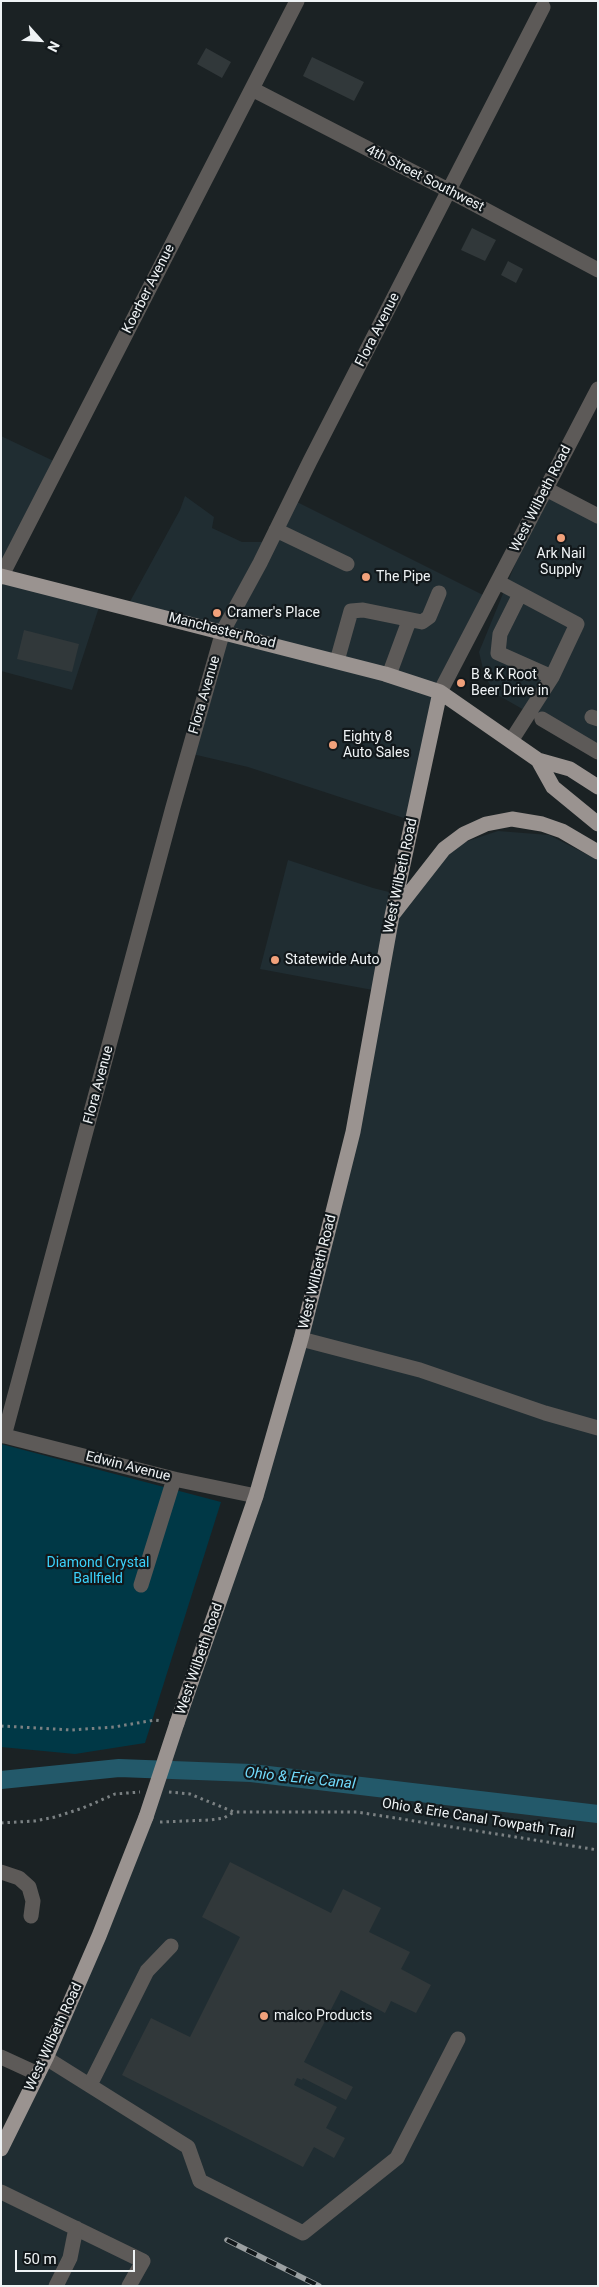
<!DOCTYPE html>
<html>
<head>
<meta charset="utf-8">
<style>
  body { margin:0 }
  #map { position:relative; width:599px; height:2287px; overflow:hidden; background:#1b2224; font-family:Roboto,sans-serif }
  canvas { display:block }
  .frame { position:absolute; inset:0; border:2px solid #eff3f5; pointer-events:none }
  .north { position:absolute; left:15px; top:15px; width:50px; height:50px; -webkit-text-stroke:4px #12181b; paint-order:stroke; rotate:116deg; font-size:14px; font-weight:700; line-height:20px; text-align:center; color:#eff3f5 }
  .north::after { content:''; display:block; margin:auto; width:18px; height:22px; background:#eff3f5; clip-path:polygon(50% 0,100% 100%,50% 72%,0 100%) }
  .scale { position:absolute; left:15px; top:2250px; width:120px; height:22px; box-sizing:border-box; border:2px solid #eff3f5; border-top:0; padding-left:6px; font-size:15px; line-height:18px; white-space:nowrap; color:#eff3f5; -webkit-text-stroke:4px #12181b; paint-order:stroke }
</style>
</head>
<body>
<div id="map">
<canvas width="599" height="2287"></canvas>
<div class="frame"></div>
<div class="north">N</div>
<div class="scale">50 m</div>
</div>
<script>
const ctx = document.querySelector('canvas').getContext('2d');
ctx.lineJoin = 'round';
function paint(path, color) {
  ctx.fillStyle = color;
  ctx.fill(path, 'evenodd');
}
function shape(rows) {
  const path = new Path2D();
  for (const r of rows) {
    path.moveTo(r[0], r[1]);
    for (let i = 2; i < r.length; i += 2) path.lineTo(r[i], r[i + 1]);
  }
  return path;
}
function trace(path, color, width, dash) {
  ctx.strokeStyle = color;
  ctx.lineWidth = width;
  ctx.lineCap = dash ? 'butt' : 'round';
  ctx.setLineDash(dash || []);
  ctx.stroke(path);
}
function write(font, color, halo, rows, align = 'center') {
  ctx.font = font + ' Roboto,sans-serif';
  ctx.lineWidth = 4.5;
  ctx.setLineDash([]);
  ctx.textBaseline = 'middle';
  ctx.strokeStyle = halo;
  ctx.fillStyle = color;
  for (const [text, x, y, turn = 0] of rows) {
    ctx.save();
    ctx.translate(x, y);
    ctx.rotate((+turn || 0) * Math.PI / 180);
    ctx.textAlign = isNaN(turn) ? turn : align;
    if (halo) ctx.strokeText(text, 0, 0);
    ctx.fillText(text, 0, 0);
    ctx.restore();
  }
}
paint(shape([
  [1,436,60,464,2,576,101,601,72,690,1,671],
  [546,489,598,516,598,752,496,694,485,677,479,652],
  [185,496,214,517,212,528,242,542,270,542,295,501,489,598,440,692,413,821,248,767,188,753,223,631,127,607,180,510],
  [498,831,549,835,598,860,598,2286,1,2286,1,2149,99,1936,256,1496,353,1132,378,991,260,969,288,860,373,888,397,894,393,914,444,849]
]), '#202d32');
paint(shape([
  [1,1444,221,1502,145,1743,75,1754,1,1747]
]), '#003846');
trace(shape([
  [1,1780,119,1768,251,1773,598,1814]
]), '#23596a', 18);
paint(shape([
  [206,48,231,62,222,78,197,64],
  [312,57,364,82,354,101,303,76],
  [472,228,496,240,485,261,461,250],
  [508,261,523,269,516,283,501,275],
  [24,630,79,644,72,672,17,659],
  [230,1862,331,1913,343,1889,381,1908,369,1932,410,1952,401,1969,431,1985,416,2013,391,2001,385,2013,341,1990,304,2062,353,2087,346,2100,303,2078,302,2080,297,2078,294,2085,337,2107,326,2128,345,2138,334,2158,314,2147,303,2167,122,2075,151,2018,190,2037,240,1937,202,1917]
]), '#31383a');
trace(shape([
  [1,1726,72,1730,114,1727,155,1720,162,1721],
  [169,1792,190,1794,234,1812,357,1812,598,1850],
  [160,1822,210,1820,224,1818,234,1812],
  [1,1823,35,1821,55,1817,83,1808,115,1794,140,1792]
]), '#7b8183', 3, [2.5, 4]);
trace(shape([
  [252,89,448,190,598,270],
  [546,489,598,516],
  [276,530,347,564],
  [1,577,297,1],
  [498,582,577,624,552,677,511,741],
  [520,594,500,634,498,653,552,677],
  [337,661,351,611,363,610,422,622,429,617,439,593],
  [389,675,409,621],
  [440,692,598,389],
  [592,717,598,719],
  [542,719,598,752],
  [301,1339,420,1370,545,1413,598,1428],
  [1,1435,174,1479,256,1496],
  [4,1436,173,807,223,631,260,563,310,461,543,7],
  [141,1585,174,1479],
  [1,1872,19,1878,29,1887,33,1901,31,1916],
  [1,2057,38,2074],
  [46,2058,188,2147,200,2181,303,2233,397,2158,458,2039],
  [90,2085,147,1971,171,1946],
  [1,2192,143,2261,129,2286],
  [56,2286,70,2258,76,2228]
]), '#5d5a58', 15);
trace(shape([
  [1,576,385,674,440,692,538,760,570,769,598,787],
  [538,760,553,787,598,824],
  [394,913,444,849,464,834,486,824,512,819,542,824,562,831,598,852],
  [177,1723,256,1496,301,1339,353,1132,392,916,440,692],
  [1,2149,46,2058,99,1936,146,1817]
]), '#9a9390', 15);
const rail = shape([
  [227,2240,319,2286]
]);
trace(rail, '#9ba0a2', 5.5);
trace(rail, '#12181b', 4, [11]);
trace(shape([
  [146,1817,177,1723]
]), '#9a9390', 15);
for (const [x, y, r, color] of [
  [561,538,5,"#f1a17b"],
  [366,577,5,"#f1a17b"],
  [217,613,5,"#f1a17b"],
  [461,683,5,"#f1a17b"],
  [333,745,5,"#f1a17b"],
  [275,960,5,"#f1a17b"],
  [264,2016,5,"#f1a17b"]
]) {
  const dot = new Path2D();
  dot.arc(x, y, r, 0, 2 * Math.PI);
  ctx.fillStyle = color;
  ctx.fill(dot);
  trace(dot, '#12181b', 2);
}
write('14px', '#eff3f5', '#12181b', [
  ["4th Street Southwest",425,179,27],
  ["Koerber Avenue",149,289,-63],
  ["Flora Avenue",378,330,-63],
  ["West Wilbeth Road",541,499,-63],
  ["Manchester Road",222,631,14],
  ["Flora Avenue",205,695,-74],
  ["West Wilbeth Road",401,876,-78],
  ["Flora Avenue",99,1085,-75],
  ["West Wilbeth Road",318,1272,-76],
  ["Edwin Avenue",128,1467,14],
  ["West Wilbeth Road",200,1659,-71],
  ["Ohio & Erie Canal Towpath Trail",478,1819,9],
  ["West Wilbeth Road",54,2037,-65]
]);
write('14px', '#eff3f5', '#12181b', [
  ["Ark Nail",561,554,"center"],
  ["Supply",561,570,"center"],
  ["The Pipe",376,577],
  ["Cramer's Place",227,613],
  ["B & K Root",471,675],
  ["Beer Drive in",471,691],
  ["Eighty 8",343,737],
  ["Auto Sales",343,753],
  ["Statewide Auto",285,960],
  ["malco Products",274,2016]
], 'left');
write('14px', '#3bd2fc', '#12181b', [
  ["Diamond Crystal",98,1563],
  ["Ballfield",98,1579]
]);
write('italic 15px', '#70d9fa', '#12181b', [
  ["Ohio & Erie Canal",300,1779,6]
]);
</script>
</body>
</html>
